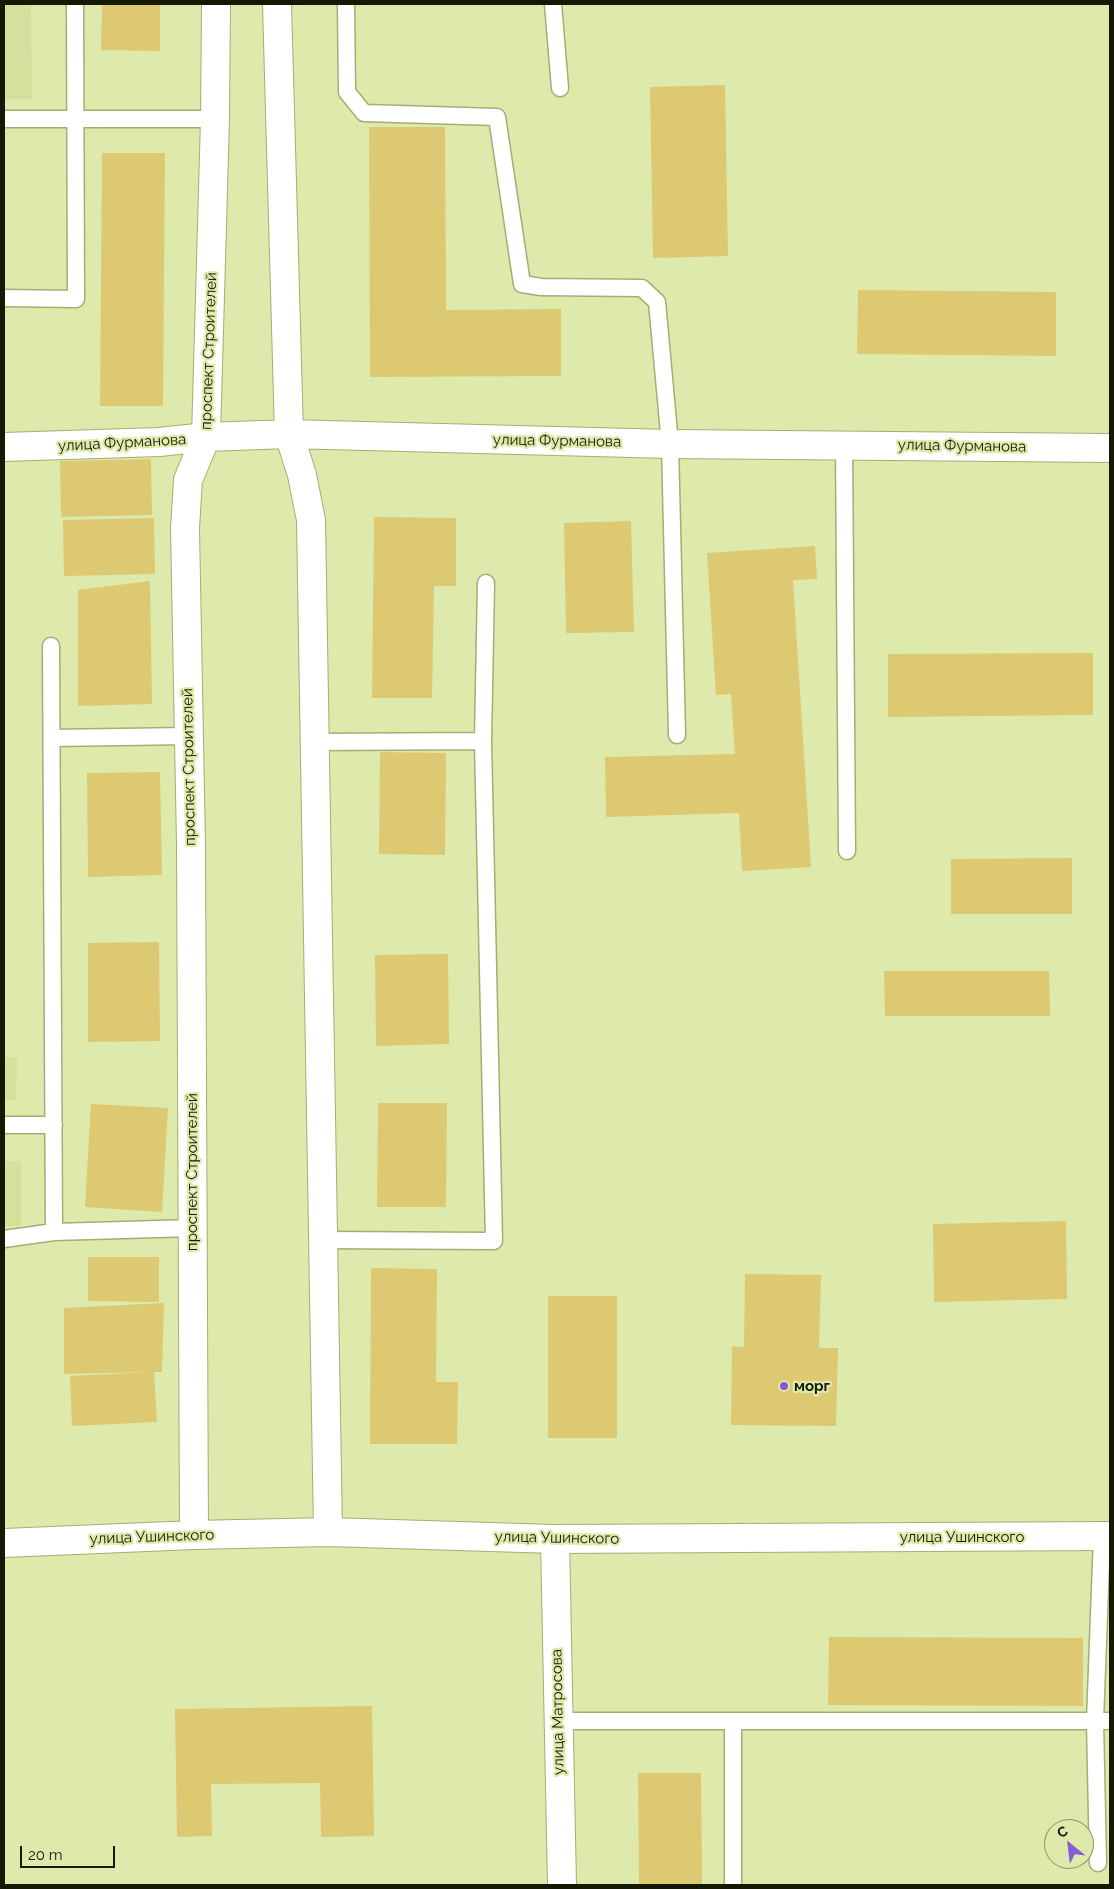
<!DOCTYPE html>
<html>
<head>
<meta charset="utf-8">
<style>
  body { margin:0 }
  #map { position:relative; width:1114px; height:1889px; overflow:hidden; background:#deeaac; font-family:Raleway,sans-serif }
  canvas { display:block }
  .frame { position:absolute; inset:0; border:5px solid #151802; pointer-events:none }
  .north { position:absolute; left:1044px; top:1819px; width:50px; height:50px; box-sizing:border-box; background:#deeaac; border:1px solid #8e9668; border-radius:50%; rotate:331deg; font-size:14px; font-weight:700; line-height:20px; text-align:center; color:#151802 }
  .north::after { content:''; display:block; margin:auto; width:18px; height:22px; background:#875bd4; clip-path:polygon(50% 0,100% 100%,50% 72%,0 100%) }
  .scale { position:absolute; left:20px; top:1846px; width:95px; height:22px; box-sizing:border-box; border:2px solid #151802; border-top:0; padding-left:6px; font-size:15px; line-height:18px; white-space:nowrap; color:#151802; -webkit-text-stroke:4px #deeaac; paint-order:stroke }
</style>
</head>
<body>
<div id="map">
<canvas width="1114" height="1889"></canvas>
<div class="frame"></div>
<div class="north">С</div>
<div class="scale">20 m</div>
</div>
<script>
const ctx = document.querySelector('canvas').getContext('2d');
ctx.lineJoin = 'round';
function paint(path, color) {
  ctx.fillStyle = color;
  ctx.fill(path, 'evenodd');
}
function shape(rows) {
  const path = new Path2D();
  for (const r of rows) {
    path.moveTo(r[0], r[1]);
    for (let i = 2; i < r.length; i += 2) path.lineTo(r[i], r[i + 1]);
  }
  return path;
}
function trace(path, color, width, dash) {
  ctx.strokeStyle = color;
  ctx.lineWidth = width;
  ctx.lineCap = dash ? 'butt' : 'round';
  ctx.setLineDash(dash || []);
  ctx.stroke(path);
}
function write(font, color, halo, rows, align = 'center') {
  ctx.font = font + ' Raleway,sans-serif';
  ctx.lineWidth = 4.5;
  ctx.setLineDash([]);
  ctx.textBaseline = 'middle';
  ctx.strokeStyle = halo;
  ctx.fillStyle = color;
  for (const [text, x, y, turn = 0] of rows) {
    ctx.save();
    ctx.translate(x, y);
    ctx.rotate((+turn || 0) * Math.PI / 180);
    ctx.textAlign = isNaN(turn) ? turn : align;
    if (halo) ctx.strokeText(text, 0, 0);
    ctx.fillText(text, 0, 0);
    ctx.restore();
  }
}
paint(shape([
  [4,4,31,4,32,99,4,99],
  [4,1057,17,1058,16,1100,4,1100],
  [4,1161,21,1161,21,1226,4,1226]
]), '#d4e19c');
paint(shape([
  [102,4,160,4,160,51,101,50],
  [725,85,728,256,653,258,650,87],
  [369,127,445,127,446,310,561,309,561,376,370,377],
  [102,153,165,153,163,406,100,406],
  [858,290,1056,292,1056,356,857,354],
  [151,459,152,515,61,517,60,461],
  [374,517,456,518,456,586,434,586,432,698,372,698],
  [154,518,155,574,64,576,63,520],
  [631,521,634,632,566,633,564,523],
  [815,546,817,579,793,580,811,867,742,871,739,813,606,817,605,757,735,754,731,694,716,695,707,553],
  [150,581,152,704,78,706,78,590],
  [1093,653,1093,715,888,717,888,654],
  [380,752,446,753,445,855,379,854],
  [160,772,162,875,88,877,87,773],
  [1072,858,1072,914,951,914,951,859],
  [159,942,160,1041,88,1042,88,943],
  [448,954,449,1044,376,1046,375,955],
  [884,971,1049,971,1050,1016,885,1016],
  [378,1103,447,1103,446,1207,377,1207],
  [91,1104,168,1108,162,1212,85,1207],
  [1066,1221,1067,1299,934,1302,933,1224],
  [88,1257,159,1257,159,1302,88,1301],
  [371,1268,437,1269,436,1382,458,1382,457,1444,370,1444],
  [745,1274,821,1275,819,1348,838,1348,836,1426,731,1425,732,1346,744,1347],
  [548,1296,617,1296,617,1438,548,1438],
  [164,1303,162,1372,154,1372,157,1422,72,1426,70,1376,152,1372,64,1374,64,1308],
  [829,1637,1083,1638,1083,1706,828,1705],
  [372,1706,374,1836,321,1837,320,1783,211,1784,212,1836,177,1837,175,1709],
  [638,1773,701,1773,702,1885,639,1885]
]), '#dcc971');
const service = shape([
  [346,4,347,92,364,113,497,117,522,284,541,287,642,288,657,302,670,444,677,735],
  [553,4,560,88],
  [4,119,215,119],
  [4,298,76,299,75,4],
  [844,445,847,851],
  [51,646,54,1232,193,1228],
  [52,738,188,736],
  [483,741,486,583],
  [315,742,483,741,494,1241,323,1240],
  [4,1125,54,1125],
  [4,1239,54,1232],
  [559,1721,1110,1721],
  [1098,1863,1095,1721,1102,1536],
  [733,1885,733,1721]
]);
const minor = shape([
  [555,1539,562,1885]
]);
const tertiary = shape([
  [277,4,289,434,302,475,311,520,328,1532],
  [4,447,159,442,206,437,289,434,670,444,1110,448],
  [194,1535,191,845,185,528,188,480,206,437,215,119,216,4],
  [4,1543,194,1535,328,1532,555,1539,1110,1536]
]);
trace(service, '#a3ae73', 19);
trace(minor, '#a3ae73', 30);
trace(tertiary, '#a3ae73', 30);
trace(service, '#fff', 16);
trace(minor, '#fff', 28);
trace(tertiary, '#fff', 28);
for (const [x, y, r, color] of [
  [784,1386,5,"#875bd4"]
]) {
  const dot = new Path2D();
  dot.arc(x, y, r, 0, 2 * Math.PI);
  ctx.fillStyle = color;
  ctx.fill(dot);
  trace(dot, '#deeaac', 2);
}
write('15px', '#151802', '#deeaac', [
  ["проспект Строителей",209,351,-88],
  ["улица Фурманова",557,441,1],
  ["улица Фурманова",122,443,-3],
  ["улица Фурманова",962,446,1],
  ["проспект Строителей",189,767,-91],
  ["проспект Строителей",192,1172,-90],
  ["улица Ушинского",152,1537,-2],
  ["улица Ушинского",962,1537],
  ["улица Ушинского",557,1538,1],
  ["улица Матросова",558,1712,-91]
]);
write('bold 15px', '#151802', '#deeaac', [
  ["морг",794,1386]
], 'left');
</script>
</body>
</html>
